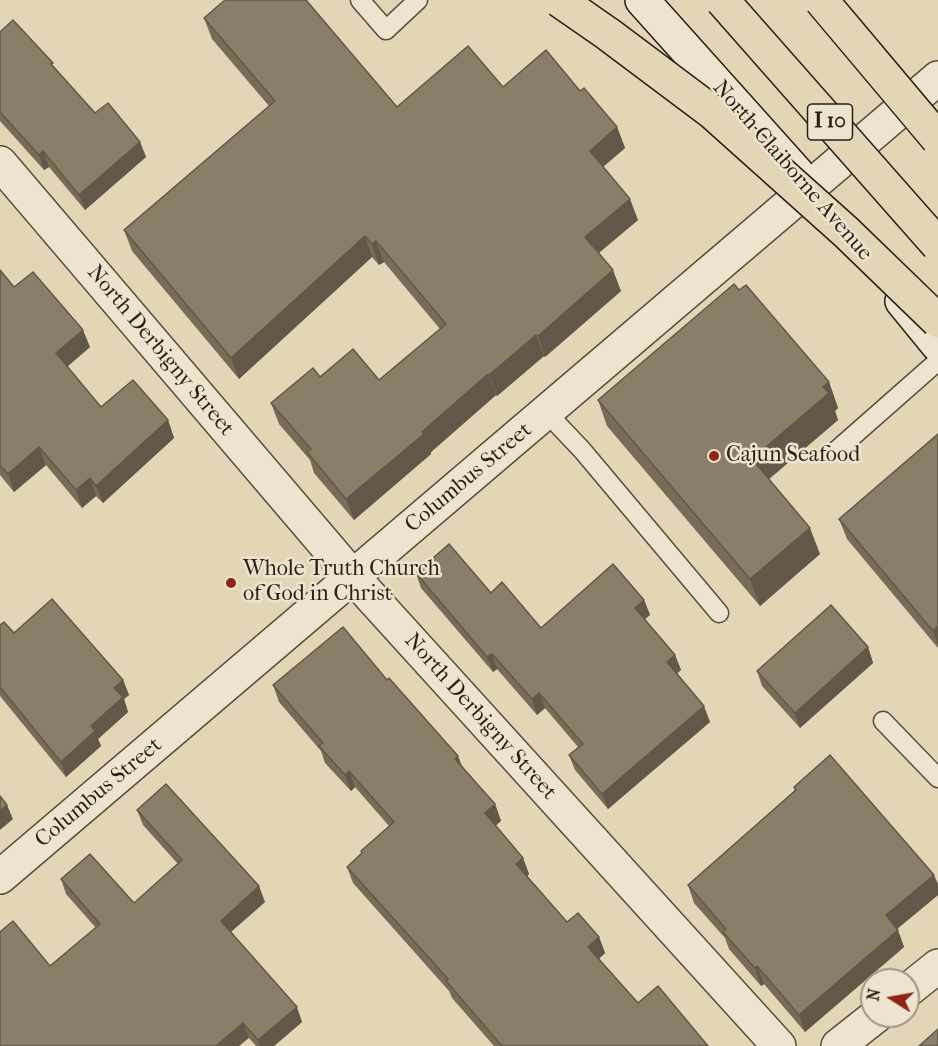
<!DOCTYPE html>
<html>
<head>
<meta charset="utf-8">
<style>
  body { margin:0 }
  #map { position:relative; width:938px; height:1046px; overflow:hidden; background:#e3d6b6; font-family:"IM FELL French Canon",serif }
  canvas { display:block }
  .north { position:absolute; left:860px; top:968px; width:60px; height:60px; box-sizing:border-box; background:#ede4d0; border:2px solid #9f9584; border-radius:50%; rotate:281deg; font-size:16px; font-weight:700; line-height:24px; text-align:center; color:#2b1e13 }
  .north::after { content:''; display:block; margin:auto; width:21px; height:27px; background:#8f2418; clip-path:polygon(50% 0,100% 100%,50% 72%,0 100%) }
</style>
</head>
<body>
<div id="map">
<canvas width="938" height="1046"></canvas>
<div class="north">N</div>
</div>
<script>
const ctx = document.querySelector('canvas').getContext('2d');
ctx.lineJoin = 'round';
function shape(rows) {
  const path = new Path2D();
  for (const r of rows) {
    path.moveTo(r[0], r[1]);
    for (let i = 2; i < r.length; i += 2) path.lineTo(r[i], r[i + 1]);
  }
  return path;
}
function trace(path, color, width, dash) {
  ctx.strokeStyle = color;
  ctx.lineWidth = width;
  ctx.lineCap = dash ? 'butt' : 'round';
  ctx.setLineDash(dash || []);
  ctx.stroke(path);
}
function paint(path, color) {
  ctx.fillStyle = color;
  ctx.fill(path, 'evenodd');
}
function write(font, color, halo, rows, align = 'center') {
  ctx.font = font + ' "IM FELL French Canon",serif';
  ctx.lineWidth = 5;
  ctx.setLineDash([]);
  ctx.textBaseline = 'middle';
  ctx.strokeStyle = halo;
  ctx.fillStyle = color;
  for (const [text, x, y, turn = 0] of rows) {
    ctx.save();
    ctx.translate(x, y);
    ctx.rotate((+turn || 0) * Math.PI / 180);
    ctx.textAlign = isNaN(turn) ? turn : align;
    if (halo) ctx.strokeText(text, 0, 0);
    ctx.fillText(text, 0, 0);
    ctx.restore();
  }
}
const lane = shape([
  [360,0,386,30,418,0],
  [546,412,582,450,719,613],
  [837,450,938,361],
  [883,721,938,778]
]);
const street = shape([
  [0,163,353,577,779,1046],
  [0,877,938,78],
  [908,990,938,966],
  [838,1046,876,1016]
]);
const secondary = shape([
  [642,0,797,173],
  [902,301,938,345]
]);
trace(lane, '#594c3c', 21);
trace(street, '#594c3c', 36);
trace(secondary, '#2b1e13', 36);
trace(lane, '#ede4d0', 18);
trace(street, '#ede4d0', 33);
trace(secondary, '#ede4d0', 33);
const highwayBridge = shape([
  [559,0,608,34,712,112,846,232,938,321],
  [722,0,938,245],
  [821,0,938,139]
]);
trace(highwayBridge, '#2b1e13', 36, []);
trace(highwayBridge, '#e3d6b6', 33);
paint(shape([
  [204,18,397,107,503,87,580,91,617,127,625,148,603,167,638,220,598,253,621,291,545,357,544,356,497,396,496,395,431,452,431,454,354,520,314,473,310,460,279,424,271,403,320,377,379,380,440,329,384,262,379,265,372,257,239,379,132,251,124,230,269,106,212,39],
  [0,32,54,67,95,113,140,142,146,157,85,210,49,167,44,170,0,121],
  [0,270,14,287,90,347,67,367,101,407,168,420,174,438,103,503,96,496,82,508,46,465,14,492,0,475],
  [829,382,838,408,835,411,838,420,769,479,820,554,760,606,607,426,598,400],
  [938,434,938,648,847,539,839,519],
  [416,573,491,593,541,628,644,600,650,615,645,619,675,655,681,670,677,673,710,722,608,809,575,770,569,755,578,747,545,708,537,715,497,669,493,672,421,588],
  [0,625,14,633,123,680,129,695,124,699,128,712,98,739,101,746,66,777,0,696],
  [868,647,873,663,800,728,762,686,757,671],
  [387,680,458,756,462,766,495,804,501,821,495,825,523,858,529,874,527,876,567,922,599,937,605,953,599,959,638,1003,708,1046,494,1046,452,998,449,991,353,883,347,867,362,854,361,851,389,826,355,787,351,791,325,763,321,751,279,702,273,685],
  [794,787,938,884,938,895,897,929,904,947,805,1032,764,984,761,986,729,949,725,938,694,903,688,885,795,790],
  [137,810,265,902,231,932,302,1022,274,1046,256,1046,249,1038,50,966,96,928,66,894,61,879,134,903,178,864,143,825]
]), '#786c59');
paint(shape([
  [617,127,625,148,597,172,590,151],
  [140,142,146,157,85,210,79,195],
  [43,151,49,167,44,170,39,155],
  [630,199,638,220,593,258,585,237],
  [365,236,372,257,239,379,231,358],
  [376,241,384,262,379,265,372,244],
  [613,270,621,291,545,357,538,336],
  [83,330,90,347,62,371,56,353],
  [536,335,544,356,497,396,489,375],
  [488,374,496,395,431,452,431,454,354,520,346,499],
  [829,382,838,408,835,411,838,420,762,485,752,459],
  [168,420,174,438,103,503,96,486],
  [39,447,46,465,14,492,8,474],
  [90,478,96,496,82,508,76,490],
  [810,528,820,554,760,606,750,579],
  [644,600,650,615,640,623,635,608],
  [937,627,938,629,938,645,933,631],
  [868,647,873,663,800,728,795,713],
  [492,654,497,669,493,672,487,657],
  [675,655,681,670,673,677,667,662],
  [123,680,129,695,124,699,128,712,98,739,101,746,66,777,61,762,91,726,114,688],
  [539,693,545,708,537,715,532,699],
  [704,706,710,722,608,809,602,794],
  [458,756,464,773,455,759],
  [349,771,355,787,351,791,345,775],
  [495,804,501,821,491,830,485,813],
  [7,805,13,819,0,830,0,811],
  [523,858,529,874,522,881,516,864],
  [934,875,938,884,938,895,892,933,886,915],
  [259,886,265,902,226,936,221,921],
  [898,930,904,947,805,1032,799,1015],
  [599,937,605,953,594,963,588,947],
  [757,966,764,984,761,986,755,968],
  [297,1007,302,1022,274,1046,260,1046,258,1040],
  [243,1023,249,1038,239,1046,216,1046]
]), '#615849');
const building = shape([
  [225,0,306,0,397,107,468,46,503,87,546,50,580,91,584,88,617,127,590,151,630,199,585,237,613,270,538,336,536,335,489,375,488,374,422,432,424,434,346,499,307,452,311,449,271,403,313,368,320,377,353,349,379,380,446,324,376,241,372,244,365,236,231,358,124,230,275,101,204,18,225,0],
  [13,20,53,63,51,64,95,113,108,103,140,142,79,195,43,151,39,155,0,112,0,32,13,20],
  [0,270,14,287,33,272,83,330,56,353,101,407,133,380,168,420,96,486,90,478,76,490,39,447,8,474,0,465,0,270],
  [734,284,739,290,746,285,829,382,823,387,829,393,752,459,810,528,750,579,598,400,734,284],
  [938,434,938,628,937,627,933,631,839,519,938,434],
  [449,544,491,593,502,582,541,628,613,564,644,600,635,608,675,655,667,662,704,706,602,794,569,755,583,744,539,693,532,699,492,654,487,657,416,573,449,544],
  [52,599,123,680,114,688,123,697,91,726,95,731,61,762,0,687,0,625,4,622,14,633,52,599],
  [831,605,868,647,795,713,757,671,831,605],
  [343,627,387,680,389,678,458,756,455,759,495,804,485,813,523,858,516,864,567,922,578,913,599,937,588,947,638,1003,658,986,708,1046,502,1046,446,981,448,979,347,867,362,853,361,851,394,822,349,771,345,775,319,746,323,743,273,685,343,627],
  [830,755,934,875,886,915,898,930,799,1015,757,966,755,968,723,932,726,929,688,885,796,790,794,787,830,755],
  [166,784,259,886,221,921,297,1007,258,1040,243,1023,216,1046,0,1046,0,932,13,921,50,966,100,924,61,879,90,854,134,903,182,860,137,810,166,784],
  [0,796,7,805,0,811,0,796],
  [938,1029,938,1046,919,1046,938,1029]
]);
paint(building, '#8b7e68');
trace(building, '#615849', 1.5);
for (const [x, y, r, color] of [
  [714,456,6,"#8f2418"],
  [231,583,6,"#8f2418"]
]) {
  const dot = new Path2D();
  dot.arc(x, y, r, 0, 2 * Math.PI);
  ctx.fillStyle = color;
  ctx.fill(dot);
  trace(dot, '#ede4d0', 2);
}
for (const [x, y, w] of [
  [830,122,45]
]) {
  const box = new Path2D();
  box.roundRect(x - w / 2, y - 18, w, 36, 4.5);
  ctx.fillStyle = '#ede4d0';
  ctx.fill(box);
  trace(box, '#2b1e13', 1.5);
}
write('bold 21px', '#2b1e13', null, [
  ["I 10",830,122]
]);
write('22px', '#2b1e13', '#ede4d0', [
  ["North Claiborne Avenue",792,171,49],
  ["North Derbigny Street",160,351,50],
  ["Columbus Street",469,478,-40],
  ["North Derbigny Street",480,717,48],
  ["Columbus Street",99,793,-40]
]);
write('22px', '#2b1e13', '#ede4d0', [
  ["Cajun Seafood",726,456],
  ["Whole Truth Church",243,570],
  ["of God in Christ",243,595]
], 'left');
</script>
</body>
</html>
